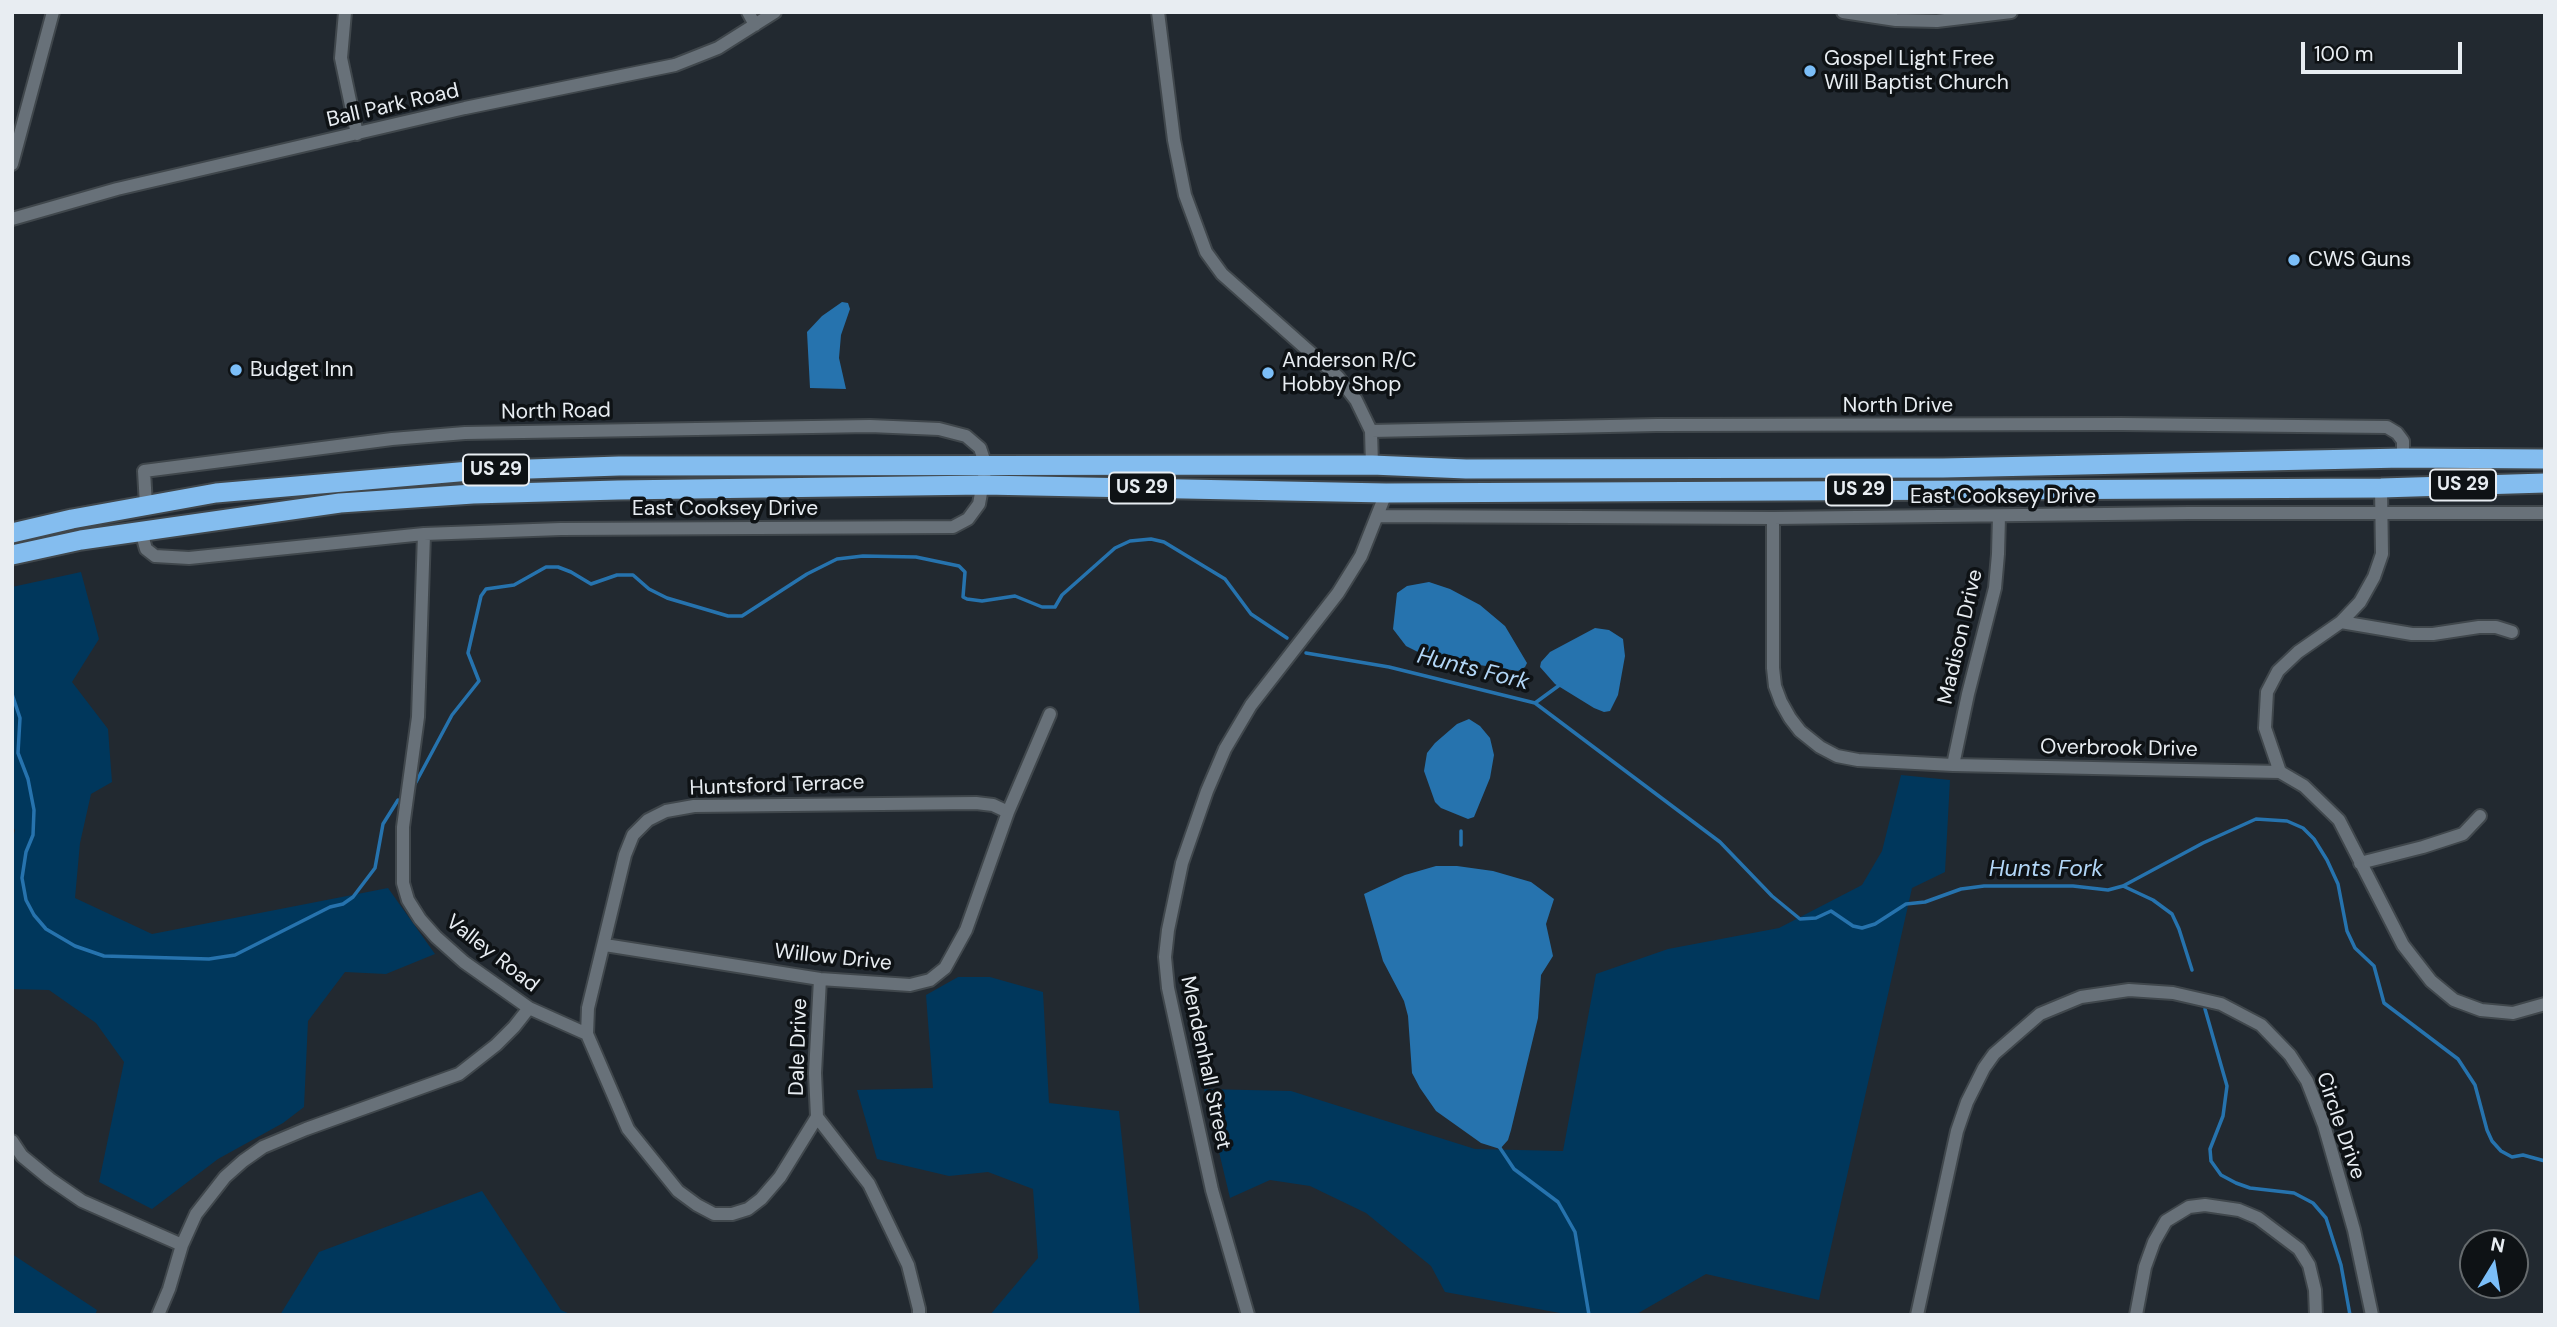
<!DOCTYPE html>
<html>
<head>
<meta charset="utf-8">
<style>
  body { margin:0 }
  #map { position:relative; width:2557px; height:1327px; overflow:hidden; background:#222930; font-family:"DM Sans",sans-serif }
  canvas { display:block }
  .frame { position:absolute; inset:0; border:14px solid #e8edf2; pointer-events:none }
  .north { position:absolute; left:2459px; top:1229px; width:70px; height:70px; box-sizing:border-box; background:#0e1215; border:2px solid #656a6d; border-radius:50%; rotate:11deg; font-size:19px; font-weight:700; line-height:28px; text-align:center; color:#e8edf2 }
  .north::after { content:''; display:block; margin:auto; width:24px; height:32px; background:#7bbef8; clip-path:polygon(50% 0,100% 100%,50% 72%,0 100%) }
  .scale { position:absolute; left:2301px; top:42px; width:161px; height:32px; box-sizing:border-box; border:4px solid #e8edf2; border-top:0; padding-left:9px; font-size:21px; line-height:24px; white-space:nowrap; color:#e8edf2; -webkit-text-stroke:5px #0e1215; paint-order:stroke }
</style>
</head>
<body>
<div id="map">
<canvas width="2557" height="1327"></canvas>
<div class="frame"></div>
<div class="north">N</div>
<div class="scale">100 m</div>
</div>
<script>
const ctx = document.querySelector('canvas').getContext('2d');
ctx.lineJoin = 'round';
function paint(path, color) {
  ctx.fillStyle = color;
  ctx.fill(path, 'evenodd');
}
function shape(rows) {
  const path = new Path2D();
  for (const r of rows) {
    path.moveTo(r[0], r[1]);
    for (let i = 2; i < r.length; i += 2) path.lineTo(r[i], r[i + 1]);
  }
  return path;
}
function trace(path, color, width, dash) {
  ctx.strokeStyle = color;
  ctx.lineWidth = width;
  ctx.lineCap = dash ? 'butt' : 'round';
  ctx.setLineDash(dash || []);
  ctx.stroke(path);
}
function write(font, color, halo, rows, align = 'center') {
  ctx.font = font + ' "DM Sans",sans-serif';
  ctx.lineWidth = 7;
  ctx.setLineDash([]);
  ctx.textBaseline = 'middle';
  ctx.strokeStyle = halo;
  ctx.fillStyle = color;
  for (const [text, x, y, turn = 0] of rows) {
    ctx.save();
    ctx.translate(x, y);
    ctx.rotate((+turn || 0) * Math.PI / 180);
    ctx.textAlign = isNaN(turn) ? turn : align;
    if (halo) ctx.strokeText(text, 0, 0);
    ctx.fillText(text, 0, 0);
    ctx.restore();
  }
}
paint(shape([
  [81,572,99,639,72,682,108,729,112,782,91,794,80,843,75,898,152,934,388,888,435,954,386,974,345,972,308,1021,304,1107,283,1123,218,1159,152,1209,99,1182,124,1062,96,1023,49,990,12,989,12,843,15,830,12,825,12,587],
  [1901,775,1950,780,1945,872,1912,888,1819,1300,1706,1274,1635,1315,1571,1315,1445,1292,1431,1266,1366,1213,1310,1186,1270,1180,1230,1198,1204,1089,1291,1091,1475,1149,1563,1151,1596,974,1668,949,1779,928,1862,885,1882,851],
  [958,977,990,977,1043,992,1049,1103,1119,1111,1140,1315,990,1315,1038,1258,1033,1189,988,1172,949,1176,877,1159,857,1090,933,1088,926,995],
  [482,1191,561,1310,572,1315,280,1315,319,1252],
  [12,1254,97,1310,95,1315,12,1315]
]), '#00375c');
paint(shape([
  [842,302,848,303,850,309,841,335,839,358,846,389,810,388,807,332,822,316],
  [1429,582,1450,589,1480,605,1505,626,1527,663,1525,667,1518,671,1428,657,1406,646,1393,629,1397,593,1407,586],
  [1595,628,1609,630,1623,639,1625,656,1618,695,1610,711,1604,712,1594,708,1555,684,1540,667,1541,662,1550,652],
  [1469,719,1480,726,1490,738,1494,755,1490,778,1474,817,1468,819,1441,808,1435,802,1424,771,1427,753,1435,743,1457,724],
  [1436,866,1457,866,1493,871,1531,882,1554,899,1546,924,1553,956,1541,975,1538,1018,1511,1130,1508,1140,1500,1149,1481,1143,1436,1111,1420,1088,1412,1073,1408,1016,1404,1001,1383,961,1364,894,1405,875]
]), '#2673ae');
trace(shape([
  [1306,653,1389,667,1535,703,1720,842,1772,896,1800,919,1816,918,1831,911,1853,926,1862,928,1875,924,1906,904,1925,902,1961,889,1984,886,2073,886,2108,890,2123,886,2203,843,2256,819,2287,821,2303,828,2314,839,2327,860,2338,884,2347,931,2355,948,2374,966,2384,1003,2458,1059,2475,1085,2487,1130,2492,1141,2501,1151,2512,1157,2523,1155,2545,1161],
  [12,694,20,718,18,753,28,779,34,810,33,835,26,852,22,878,26,900,34,915,46,929,75,946,104,956,209,959,235,955,330,907,343,904,353,897,375,868,383,824,398,800],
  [1535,703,1561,684],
  [415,784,452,715,479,681,468,653,481,596,486,589,514,585,546,567,558,567,571,572,591,584,617,575,633,575,649,589,667,598,728,616,742,616,807,574,837,559,863,556,916,557,959,566,965,572,963,597,967,599,982,601,1015,596,1042,607,1055,607,1062,595,1115,548,1130,541,1151,539,1164,542,1225,579,1251,614,1287,638],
  [1461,845,1461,831],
  [2123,886,2153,900,2172,914,2179,929,2192,970],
  [2205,1009,2227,1086,2223,1116,2210,1149,2211,1161,2221,1175,2236,1183,2250,1188,2294,1193,2313,1203,2326,1218,2341,1265,2350,1315],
  [1498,1145,1514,1169,1558,1202,1575,1232,1589,1315]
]), '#2673ae', 3.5);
const minor = shape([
  [345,12,341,58,357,134],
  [748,12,755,25],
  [1158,12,1174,140,1185,195,1206,252,1222,274,1338,377,1356,400,1371,431,1372,465],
  [1843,12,1896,20,1937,21,2011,12],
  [12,164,53,12],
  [12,219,117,189,465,108,675,65,718,48,775,12],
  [1371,431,1657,425,2122,424,2387,427,2397,433,2403,441,2403,458],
  [1377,516,1773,518,2189,513,2545,513],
  [1773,518,1773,668,1775,686,1781,702,1790,718,1800,731,1820,747,1837,756,1858,760,1953,765,2280,772,2304,786,2339,820,2403,945,2431,981,2454,1000,2481,1010,2513,1013,2545,1004],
  [141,531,146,549,155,556,189,558,424,534,561,529,953,527,968,519,979,504,986,466,980,448,966,436,939,429,870,426,465,433,392,439,144,471,146,505],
  [424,534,418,717,403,827,403,883,408,900,420,919,436,937,464,962,529,1008,587,1034],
  [2341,622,2412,634,2433,634,2479,627,2496,627,2512,632],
  [1953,765,1968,694,1995,588,1998,554,1999,516],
  [2280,772,2265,728,2267,692,2278,671,2298,652,2341,622,2360,602,2374,577,2382,554,2381,488],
  [2360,863,2423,847,2463,834,2480,816],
  [605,945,820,979,910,985,930,980,945,968,966,930,1008,812,1050,714],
  [817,1117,780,1177,761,1199,748,1209,732,1214,714,1214,697,1205,678,1191,628,1129,587,1034,588,1008,625,855,633,835,648,820,666,811,694,806,976,803,993,805,1008,812],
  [817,1117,869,1184,908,1265,919,1309,919,1315],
  [817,1117,815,1073,820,979],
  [12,1141,22,1156,50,1179,82,1201,182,1245],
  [158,1315,169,1289,182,1245,196,1214,225,1177,243,1161,263,1147,306,1129,459,1074,496,1045,514,1027,529,1008],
  [1248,1315,1212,1190,1168,988,1165,957,1168,930,1182,863,1207,791,1225,749,1251,705,1338,593,1361,556,1386,493],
  [1917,1315,1957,1131,1967,1102,1984,1068,1994,1054,2040,1014,2081,997,2129,990,2173,993,2221,1004,2261,1025,2290,1055,2307,1081,2324,1125,2354,1230,2372,1315],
  [2136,1315,2145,1267,2154,1242,2166,1221,2189,1207,2205,1205,2239,1210,2258,1218,2299,1249,2309,1265,2315,1290,2316,1315]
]);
const highway = shape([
  [12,533,72,519,216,493,470,471,619,466,1372,465,1466,469,1943,468,2403,458,2545,459],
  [12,555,81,540,340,503,473,494,618,490,984,485,1386,493,2381,488,2545,483]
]);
trace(minor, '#40474c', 16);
trace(highway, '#40474c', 23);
trace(minor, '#687179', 12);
trace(highway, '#84bdef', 19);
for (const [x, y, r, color] of [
  [1810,71,7,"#7bbef8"],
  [2294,260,7,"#7bbef8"],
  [236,370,7,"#7bbef8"],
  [1268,373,7,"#7bbef8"]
]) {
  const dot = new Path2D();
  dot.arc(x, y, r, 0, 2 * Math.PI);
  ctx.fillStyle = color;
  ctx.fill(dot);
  trace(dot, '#0e1215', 2.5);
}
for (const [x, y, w] of [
  [496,470,66],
  [2463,485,66],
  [1142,488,66],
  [1859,490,66]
]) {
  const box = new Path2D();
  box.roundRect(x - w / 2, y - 15.5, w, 31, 5);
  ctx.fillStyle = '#0e1215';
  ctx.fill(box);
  trace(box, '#e8edf2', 2);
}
write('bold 19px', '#e8edf2', null, [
  ["US 29",496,470],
  ["US 29",2463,485],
  ["US 29",1142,488],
  ["US 29",1859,490]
]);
write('21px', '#e8edf2', '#0e1215', [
  ["Gospel Light Free",1824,59],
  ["Will Baptist Church",1824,83],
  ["CWS Guns",2308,260],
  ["Anderson R/C",1282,361],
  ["Hobby Shop",1282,385],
  ["Budget Inn",250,370]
], 'left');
write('21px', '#e8edf2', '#0e1215', [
  ["Ball Park Road",393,106,-13],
  ["North Drive",1898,406],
  ["North Road",556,412,-1],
  ["East Cooksey Drive",2003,497],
  ["East Cooksey Drive",725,509],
  ["Madison Drive",1961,637,-77],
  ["Overbrook Drive",2119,749,1],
  ["Huntsford Terrace",777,786,-2],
  ["Valley Road",492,954,38],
  ["Willow Drive",833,958,6],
  ["Dale Drive",799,1047,-88],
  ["Mendenhall Street",1205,1063,78],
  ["Circle Drive",2340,1126,71]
]);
write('italic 23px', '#b2d6f6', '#0e1215', [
  ["Hunts Fork",1473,670,14],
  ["Hunts Fork",2046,870]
]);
</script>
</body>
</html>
